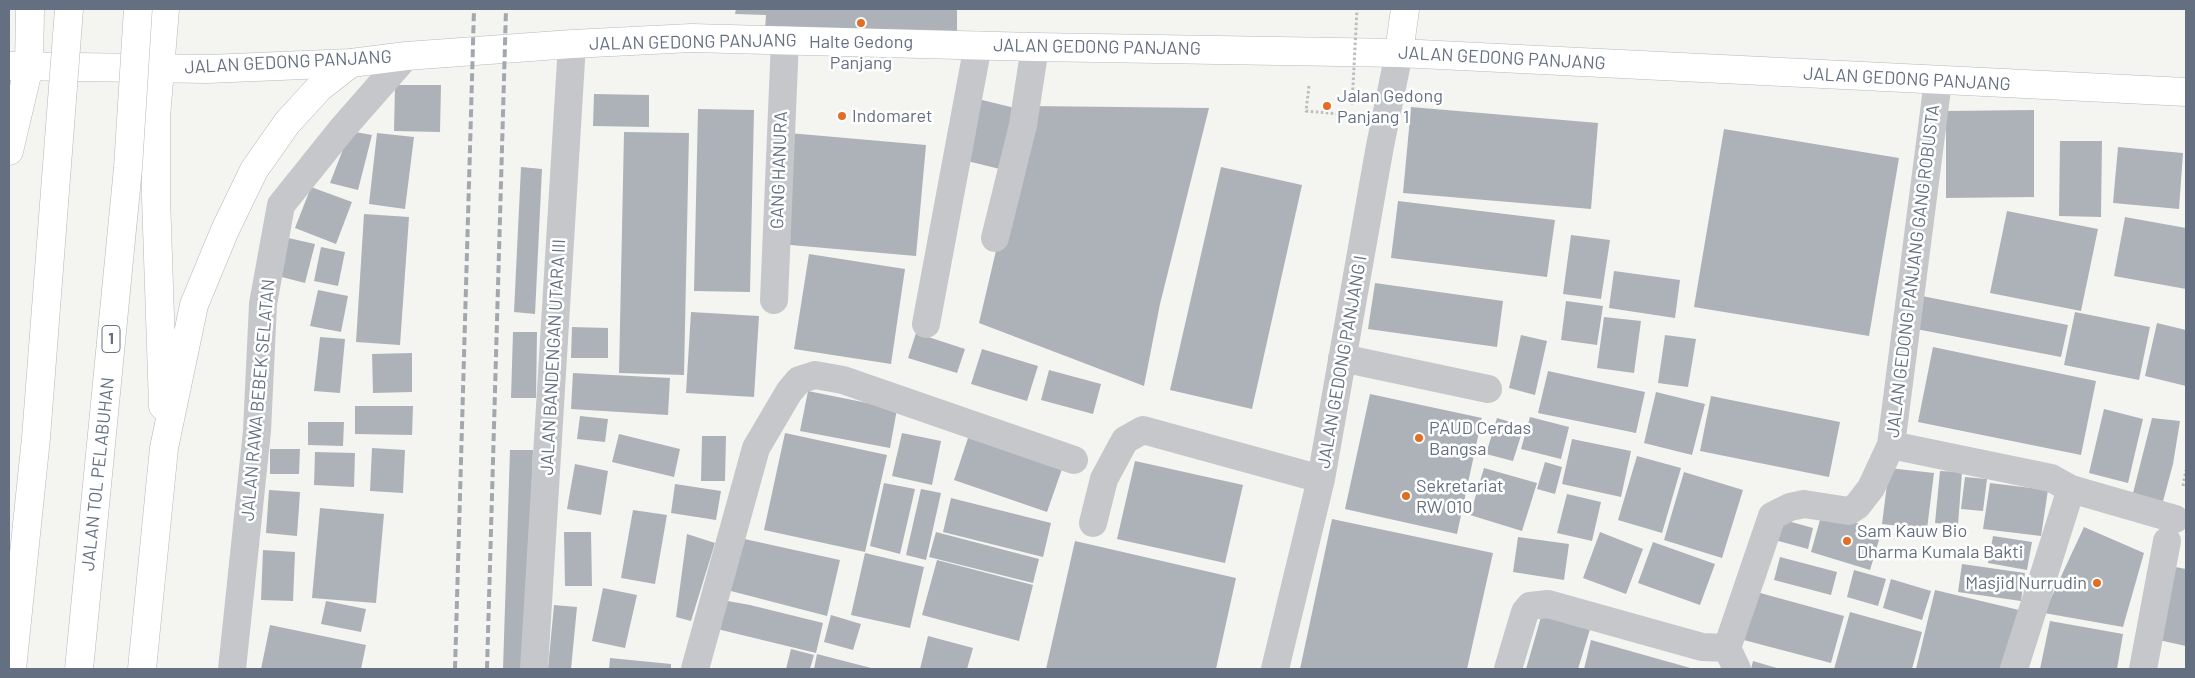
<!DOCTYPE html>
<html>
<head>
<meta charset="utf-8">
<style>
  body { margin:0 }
  #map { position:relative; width:2195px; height:678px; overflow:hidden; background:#f4f5f1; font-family:Barlow,sans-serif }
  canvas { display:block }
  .frame { position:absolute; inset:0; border:10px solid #647082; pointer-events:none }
</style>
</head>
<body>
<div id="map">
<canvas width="2195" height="678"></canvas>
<div class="frame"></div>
</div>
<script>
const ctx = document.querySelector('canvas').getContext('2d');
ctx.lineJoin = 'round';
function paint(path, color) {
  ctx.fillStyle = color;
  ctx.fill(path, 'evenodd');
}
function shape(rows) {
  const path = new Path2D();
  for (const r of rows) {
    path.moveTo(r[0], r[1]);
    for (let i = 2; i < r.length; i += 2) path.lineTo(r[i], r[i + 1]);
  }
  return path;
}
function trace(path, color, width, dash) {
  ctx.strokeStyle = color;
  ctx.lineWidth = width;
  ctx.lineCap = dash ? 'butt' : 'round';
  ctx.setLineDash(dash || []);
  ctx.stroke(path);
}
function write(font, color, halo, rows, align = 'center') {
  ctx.font = font + ' Barlow,sans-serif';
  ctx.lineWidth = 5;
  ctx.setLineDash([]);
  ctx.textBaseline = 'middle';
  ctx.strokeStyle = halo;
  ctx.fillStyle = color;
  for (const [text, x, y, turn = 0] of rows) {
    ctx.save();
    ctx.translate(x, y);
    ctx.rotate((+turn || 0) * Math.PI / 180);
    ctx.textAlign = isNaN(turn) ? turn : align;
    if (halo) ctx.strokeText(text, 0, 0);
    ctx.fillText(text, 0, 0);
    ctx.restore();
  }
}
paint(shape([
  [736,9,957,9,957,33,765,31,766,15,735,14],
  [395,85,441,85,440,132,394,131],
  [594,94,649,95,649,127,593,126],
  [978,99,1023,110,1008,171,963,160],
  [1030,106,1209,108,1160,304,1144,386,979,323],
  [1411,107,1598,123,1591,209,1403,193],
  [698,109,754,110,750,292,694,291],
  [2034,110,2034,197,1946,198,1946,111],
  [1724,129,1899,158,1869,336,1694,307],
  [350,131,372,135,358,190,330,183],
  [624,132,689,133,684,375,619,373],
  [377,133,414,137,405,209,369,204],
  [789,133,926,145,916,256,779,244],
  [2060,141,2102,141,2101,217,2059,216],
  [2118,147,2183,153,2179,209,2113,203],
  [521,167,542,169,535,314,514,312],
  [1221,167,1302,185,1252,409,1170,390],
  [311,187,352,202,336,244,295,228],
  [1398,201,1555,220,1547,277,1391,258],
  [2007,211,2098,229,2081,311,1990,293],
  [364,214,409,217,400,345,356,342],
  [2125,217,2186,228,2186,289,2114,276],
  [1571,235,1610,240,1601,299,1563,294],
  [284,237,315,244,305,283,274,275],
  [321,247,345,252,338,286,314,281],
  [809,254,905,269,891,364,794,349],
  [1614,271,1680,280,1675,318,1609,308],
  [1375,283,1503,301,1497,347,1368,329],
  [318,290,348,296,341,332,310,326],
  [1922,296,2068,325,2061,357,1916,329],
  [1566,301,1603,306,1597,345,1561,340],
  [691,312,759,316,754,397,686,393],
  [2075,312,2150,327,2139,380,2064,365],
  [1604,317,1641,321,1634,373,1597,368],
  [2157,323,2186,330,2186,386,2145,376],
  [572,327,608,328,608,358,571,358],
  [513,332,537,332,536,398,511,398],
  [916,333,965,349,957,373,908,358],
  [1521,335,1547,341,1535,395,1509,388],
  [1665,335,1696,339,1688,387,1658,383],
  [320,337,345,339,340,393,314,391],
  [1933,347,2096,381,2081,455,1918,422],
  [982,349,1038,366,1027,401,971,384],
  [412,353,412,392,373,393,372,354],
  [1049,370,1101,384,1093,414,1041,400],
  [1548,371,1645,392,1636,433,1538,413],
  [573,373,670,378,668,415,571,409],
  [808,391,897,409,890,448,800,431],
  [1656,392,1705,404,1692,455,1644,443],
  [1370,394,1482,418,1457,534,1345,509],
  [1711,396,1840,422,1829,477,1700,451],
  [355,406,413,406,412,435,355,434],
  [2104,409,2143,419,2128,483,2089,473],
  [580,416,608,419,605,442,577,439],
  [1530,417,1569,427,1561,459,1521,449],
  [1497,418,1524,426,1513,461,1486,454],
  [2152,418,2180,421,2173,464,2162,505,2132,497],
  [308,422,344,422,343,446,308,445],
  [785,433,887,455,865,552,764,530],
  [902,433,941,441,932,485,892,476],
  [619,434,680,449,674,477,612,462],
  [702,436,726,436,725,481,701,481],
  [968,438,1062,469,1047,512,954,480],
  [1572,439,1631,451,1621,497,1562,484],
  [372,448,405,450,403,493,370,491],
  [270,449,300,449,299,474,270,474],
  [510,450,533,450,525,669,503,669],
  [315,452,355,453,354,487,314,485],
  [1637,456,1681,468,1662,533,1618,520],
  [1135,461,1243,485,1225,563,1117,539],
  [1545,462,1562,467,1555,494,1537,489],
  [575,464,608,471,601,515,567,509],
  [1484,468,1537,483,1522,531,1470,515],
  [1889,468,1934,473,1927,529,1882,524],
  [1940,471,1962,472,1958,525,1935,523],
  [1684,472,1743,490,1722,558,1664,540],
  [1965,477,1987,479,1983,511,1961,509],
  [884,483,915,489,900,554,870,546],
  [1990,483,2048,490,2041,536,1983,529],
  [675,484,721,491,716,520,671,513],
  [921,489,941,493,926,560,906,555],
  [269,490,300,492,297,536,266,533],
  [1567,494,1601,502,1592,541,1557,533],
  [951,498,1051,523,1043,557,943,532],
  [320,508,384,514,376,603,312,598],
  [633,510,667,515,655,584,621,578],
  [1822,513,1882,530,1870,570,1811,552],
  [1777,518,1813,528,1808,549,1771,539],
  [1332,519,1493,553,1467,669,1300,669],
  [2084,527,2144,553,2123,627,2044,613],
  [564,532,591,532,592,586,565,586],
  [936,532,1039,559,1033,583,929,557],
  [1600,532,1643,549,1626,594,1583,578],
  [687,534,715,543,691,621,676,617],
  [1993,536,2032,542,2027,570,1988,563],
  [1518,537,1569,544,1564,580,1513,572],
  [740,538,840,560,827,616,727,590],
  [1075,541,1236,578,1216,669,1046,669],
  [1653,542,1715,564,1700,605,1638,583],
  [263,550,295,552,293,601,261,600],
  [865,553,924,567,910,628,851,615],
  [1780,557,1837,572,1831,595,1774,580],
  [937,560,1033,585,1019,641,922,615],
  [1962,564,2025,573,2021,601,1958,592],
  [2170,566,2186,569,2186,646,2154,639],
  [1854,570,1886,579,1878,606,1847,597],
  [1891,579,1931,591,1922,620,1883,608],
  [603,588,637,595,625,648,592,641],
  [1935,590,2019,610,2005,669,1916,669],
  [1753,591,1844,616,1831,663,1740,639],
  [722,600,750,605,823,623,816,653,713,628],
  [326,601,366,609,361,632,321,624],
  [554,605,577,607,571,669,548,669],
  [1543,610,1591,626,1578,669,1526,669],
  [1850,612,1922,632,1912,669,1834,669],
  [831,615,861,624,853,650,824,642],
  [2050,621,2123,634,2117,669,2040,669],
  [270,625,366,645,361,669,261,669],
  [928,636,973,648,967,669,920,669],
  [1591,640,1694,669,1584,669],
  [791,649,814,655,810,669,786,669],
  [817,654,875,669,814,669],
  [610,658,671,664,671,669,609,669],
  [1753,661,1780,669,1751,669]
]), '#adb2b9');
const major = shape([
  [1399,53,1405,9],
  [9,66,208,69,351,63,406,56,572,44,691,38,1035,47,1399,53,2186,92]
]);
const highway = shape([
  [9,151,29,66,30,9],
  [163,406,156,197,156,117,165,9],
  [142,669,164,448,194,305,225,230,254,170,287,123,319,88,351,63]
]);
trace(major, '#b5b8bd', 29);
trace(highway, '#b5b7bb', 29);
trace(shape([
  [1309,86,1306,111,1351,115],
  [2183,486,2186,470]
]), '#bcbdc0', 3, [2.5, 2.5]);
trace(shape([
  [995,238,1023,125,1035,47],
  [774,300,785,40],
  [926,324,978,45],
  [1342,358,1488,389],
  [1891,445,2051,478,2071,489,2175,519],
  [1093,523,1104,479,1125,440,1143,430,1321,479],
  [1727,648,1737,669],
  [232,669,257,431,263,304,281,205,342,129,406,56],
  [534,669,572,44],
  [695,669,756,448,789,392,799,380,815,375,843,380,1074,460],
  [1275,669,1321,479,1380,146,1399,53],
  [1508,669,1525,612,1530,606,1548,604,1702,647,1727,648,1772,516,1790,507,1804,504,1849,511,1857,506,1871,488,1891,445,1938,81],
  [2014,669,2071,489],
  [2143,669,2167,541]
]), '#c5c7cb', 28);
trace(major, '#fff', 28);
trace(highway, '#fff', 28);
trace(shape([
  [455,669,474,9],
  [487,669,506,9]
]), '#a3a7ae', 4, [8, 4]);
const highwayBridge = shape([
  [12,669,36,438,69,9],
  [79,669,128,168,138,9]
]);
trace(highwayBridge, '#b5b7bb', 29, []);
trace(shape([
  [1352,105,1357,9]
]), '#bcbdc0', 3, [2.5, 2.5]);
trace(highwayBridge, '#fff', 28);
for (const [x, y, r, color] of [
  [861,23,5,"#e26e25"],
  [1327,106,5,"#e26e25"],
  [842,116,5,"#e26e25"],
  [1419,438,5,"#e26e25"],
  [1406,496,5,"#e26e25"],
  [1847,541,5,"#e26e25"],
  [2097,583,5,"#e26e25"]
]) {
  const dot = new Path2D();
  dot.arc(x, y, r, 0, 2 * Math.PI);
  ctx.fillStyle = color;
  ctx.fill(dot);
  trace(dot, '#fff', 2);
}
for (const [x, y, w] of [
  [111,339,18]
]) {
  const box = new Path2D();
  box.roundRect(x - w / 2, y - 13.5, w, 27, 4);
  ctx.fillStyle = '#fff';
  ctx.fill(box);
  trace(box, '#647082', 1);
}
write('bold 16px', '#647082', null, [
  ["1",111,339]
]);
write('18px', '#647082', '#fff', [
  ["JALAN GEDONG PANJANG",693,42,-1],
  ["JALAN GEDONG PANJANG",1097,47,1],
  ["JALAN GEDONG PANJANG",1502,58,3],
  ["JALAN GEDONG PANJANG",288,62,-3],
  ["JALAN GEDONG PANJANG",1907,79,3],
  ["GANG HANURA",779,170,-88],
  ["JALAN GEDONG PANJANG GANG ROBUSTA",1913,271,-83],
  ["JALAN BANDENGAN UTARA III",553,357,-87],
  ["JALAN GEDONG PANJANG I",1342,362,-80],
  ["JALAN RAWA BEBEK SELATAN",258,400,-85],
  ["JALAN TOL PELABUHAN",98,474,-84]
]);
write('18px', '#647082', '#fff', [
  ["Halte Gedong",861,42,"center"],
  ["Panjang",861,63,"center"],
  ["Jalan Gedong",1337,96],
  ["Panjang 1",1337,117],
  ["Indomaret",852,116],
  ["PAUD Cerdas",1429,428],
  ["Bangsa",1429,449],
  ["Sekretariat",1416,486],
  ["RW 010",1416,507],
  ["Sam Kauw Bio",1857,531],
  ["Dharma Kumala Bakti",1857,552],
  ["Masjid Nurrudin",2087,583,"right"]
], 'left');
</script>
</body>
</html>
